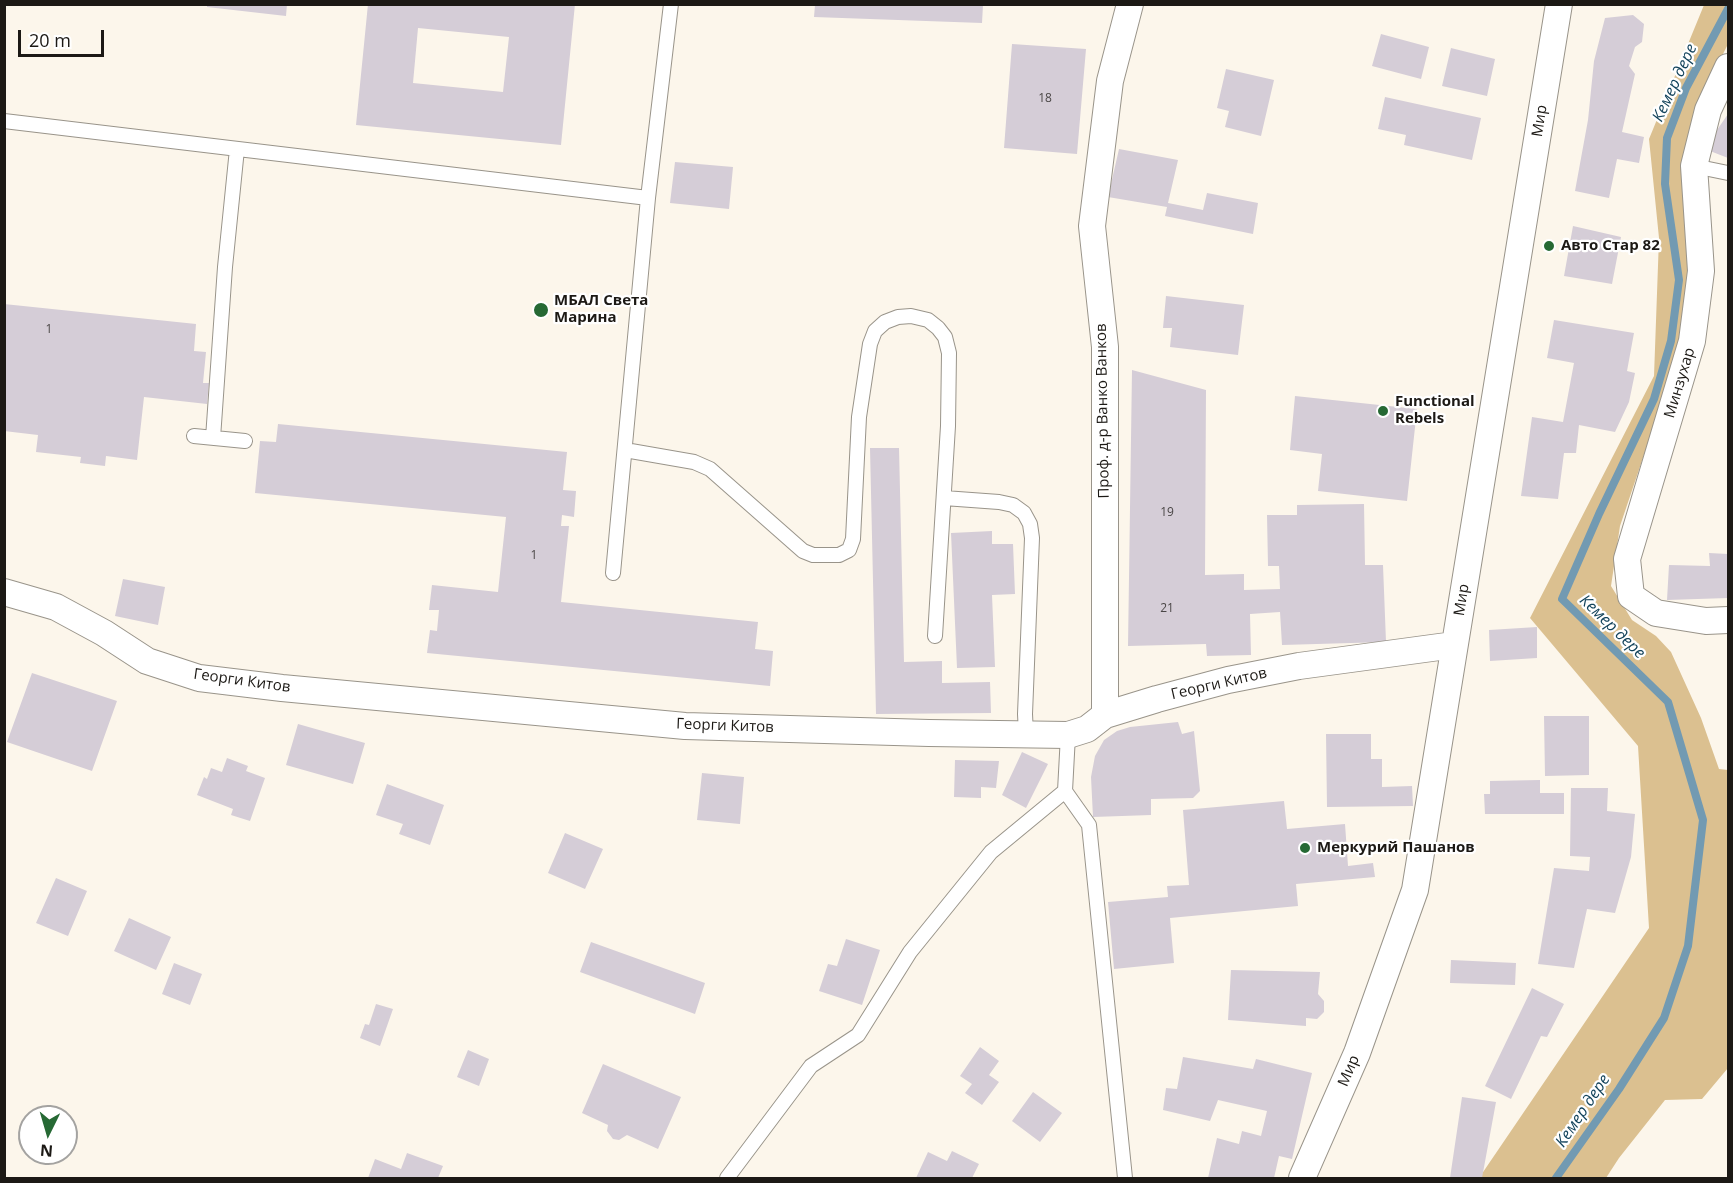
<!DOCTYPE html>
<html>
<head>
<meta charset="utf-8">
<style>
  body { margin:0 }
  #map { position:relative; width:1733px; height:1183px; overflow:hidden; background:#fcf6eb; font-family:"Open Sans",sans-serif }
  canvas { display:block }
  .frame { position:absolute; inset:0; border:6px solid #1c1915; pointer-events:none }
  .north { position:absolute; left:18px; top:1105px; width:60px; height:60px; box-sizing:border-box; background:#fff; border:2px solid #a4a3a1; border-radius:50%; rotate:185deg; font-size:16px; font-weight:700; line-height:24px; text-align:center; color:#1c1915 }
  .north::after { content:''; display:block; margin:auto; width:21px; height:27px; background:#266934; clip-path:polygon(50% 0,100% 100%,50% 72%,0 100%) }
  .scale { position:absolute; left:18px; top:30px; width:86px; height:27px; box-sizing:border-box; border:3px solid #1c1915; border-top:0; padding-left:8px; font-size:18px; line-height:21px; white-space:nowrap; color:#1c1915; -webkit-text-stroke:4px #fff; paint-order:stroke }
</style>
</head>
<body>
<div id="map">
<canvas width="1733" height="1183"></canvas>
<div class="frame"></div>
<div class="north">N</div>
<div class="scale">20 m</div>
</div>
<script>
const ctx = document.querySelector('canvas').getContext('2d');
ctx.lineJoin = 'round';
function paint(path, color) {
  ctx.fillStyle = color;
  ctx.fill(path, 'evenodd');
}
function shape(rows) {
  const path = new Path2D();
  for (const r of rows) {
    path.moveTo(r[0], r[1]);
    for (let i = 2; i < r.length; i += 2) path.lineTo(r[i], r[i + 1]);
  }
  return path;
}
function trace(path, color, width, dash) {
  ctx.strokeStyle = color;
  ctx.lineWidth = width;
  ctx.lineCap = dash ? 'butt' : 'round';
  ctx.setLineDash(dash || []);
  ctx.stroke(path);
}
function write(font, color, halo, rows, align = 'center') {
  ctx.font = font + ' "Open Sans",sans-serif';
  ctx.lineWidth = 4.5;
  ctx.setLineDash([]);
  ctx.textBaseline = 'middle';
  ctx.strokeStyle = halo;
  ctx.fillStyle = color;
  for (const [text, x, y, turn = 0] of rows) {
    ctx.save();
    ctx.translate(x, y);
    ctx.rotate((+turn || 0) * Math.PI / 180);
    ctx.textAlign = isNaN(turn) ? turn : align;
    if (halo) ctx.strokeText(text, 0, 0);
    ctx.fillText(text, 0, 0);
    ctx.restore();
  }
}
paint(shape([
  [1704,5,1728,5,1728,44,1699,102,1689,274,1681,345,1620,526,1611,586,1632,620,1656,636,1671,652,1701,718,1719,769,1728,770,1728,1068,1702,1099,1665,1100,1619,1158,1606,1178,1479,1178,1649,928,1638,746,1530,618,1654,376,1659,238,1649,139]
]), '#dbc090');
trace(shape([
  [1556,1178,1619,1089,1664,1018,1688,946,1703,820,1668,702,1562,599,1599,514,1654,399,1671,341,1679,280,1665,184,1667,138,1686,88,1728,9]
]), '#729ab2', 8);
paint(shape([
  [207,4,287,4,286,16,207,7],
  [368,4,575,4,561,145,356,125],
  [418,28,509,37,503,92,413,83],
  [815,5,983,5,982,23,814,17],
  [1633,15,1644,24,1642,42,1635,47,1629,66,1635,74,1622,132,1644,137,1639,163,1617,159,1609,198,1575,191,1588,120,1594,61,1605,18],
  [1381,34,1429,47,1421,79,1372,66],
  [1012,44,1086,49,1077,154,1004,148],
  [1451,48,1495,59,1487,96,1442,86],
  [1226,69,1274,80,1261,136,1225,127,1229,111,1217,108],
  [1385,97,1481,118,1472,160,1404,145,1406,135,1378,129],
  [1728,114,1728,158,1710,151,1717,130],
  [1119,149,1178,160,1168,203,1203,210,1207,193,1258,203,1253,234,1165,216,1167,207,1108,197],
  [675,162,733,167,729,209,670,203],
  [1573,226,1621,237,1612,284,1564,276],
  [1166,296,1244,305,1238,355,1170,347,1172,328,1163,328],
  [4,304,196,324,194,351,206,352,203,383,209,383,207,404,144,397,137,460,106,456,105,466,80,463,81,457,36,452,38,435,4,431],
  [1554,320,1634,333,1627,371,1635,373,1629,402,1615,432,1579,425,1576,453,1564,453,1558,499,1521,496,1532,417,1563,422,1574,363,1547,358],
  [1132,370,1206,390,1205,575,1244,574,1244,590,1280,589,1279,566,1268,566,1267,515,1297,515,1297,505,1364,504,1365,565,1383,565,1386,642,1282,645,1280,612,1250,614,1251,655,1207,656,1206,644,1128,646],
  [1295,396,1417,409,1407,501,1318,491,1322,454,1290,450],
  [278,424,567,452,563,490,576,491,574,517,562,515,561,526,569,526,561,602,758,622,755,649,773,651,770,686,427,653,430,630,437,631,439,610,429,610,432,585,498,592,506,517,255,493,260,441,276,442],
  [870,448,899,448,904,662,942,661,942,683,990,682,991,713,876,714],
  [992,531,992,544,1013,544,1015,594,992,595,995,667,957,668,951,533],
  [1709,553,1728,554,1728,598,1667,600,1669,565,1710,566],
  [123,579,165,587,158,625,115,616],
  [1537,627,1537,658,1490,661,1489,630],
  [32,673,117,701,92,771,7,742],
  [1544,716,1589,716,1589,775,1545,776],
  [1178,722,1182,734,1194,731,1200,791,1193,798,1151,799,1151,815,1093,817,1091,777,1095,756,1104,740,1117,731,1130,727],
  [298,724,365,743,353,784,286,765],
  [1326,734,1371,734,1371,759,1382,759,1382,787,1412,786,1413,806,1327,807],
  [1022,752,1048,764,1026,808,1002,795],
  [227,758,248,766,246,771,265,778,250,821,231,815,233,809,197,795,204,777,207,779,211,768,222,772],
  [955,760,999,761,996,788,981,787,981,798,954,797],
  [702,773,744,777,740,824,697,820],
  [1540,780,1540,793,1564,793,1564,814,1485,814,1484,794,1490,794,1490,781],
  [387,784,444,805,430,845,399,834,403,824,376,815],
  [1571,788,1608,788,1607,811,1635,814,1631,857,1615,913,1587,909,1574,968,1538,964,1554,868,1589,871,1590,857,1570,856],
  [1284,801,1287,829,1345,824,1348,866,1373,863,1375,877,1296,884,1298,906,1170,918,1174,963,1114,969,1108,902,1168,897,1167,886,1189,885,1183,810],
  [565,833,603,849,585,889,548,873],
  [56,878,87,891,68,936,36,923],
  [129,918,171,937,156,970,114,951],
  [846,939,880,950,862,1005,819,991,828,964,837,966],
  [591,942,705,983,695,1014,580,972],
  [1451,960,1516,963,1515,985,1450,983],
  [174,963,202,974,190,1005,162,994],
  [1231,970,1320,972,1318,994,1324,1001,1324,1012,1317,1019,1306,1018,1306,1026,1228,1020],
  [1532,988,1564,1004,1547,1037,1541,1036,1511,1099,1485,1086],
  [376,1004,393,1009,380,1046,360,1038,365,1024,369,1025],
  [980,1047,999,1061,989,1075,999,1082,982,1105,965,1093,972,1084,960,1076],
  [468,1050,489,1059,479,1086,457,1077],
  [1183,1057,1253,1069,1256,1059,1312,1073,1292,1159,1279,1156,1274,1178,1208,1178,1217,1138,1239,1144,1242,1131,1261,1136,1267,1111,1218,1100,1210,1121,1163,1110,1166,1088,1177,1089],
  [603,1064,681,1097,658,1149,627,1135,619,1140,613,1139,607,1131,608,1125,582,1113],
  [1033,1092,1062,1113,1040,1142,1012,1121],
  [1462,1097,1496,1102,1482,1178,1450,1178],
  [952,1151,979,1164,972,1178,916,1178,928,1152,947,1161],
  [407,1153,443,1166,438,1178,368,1178,375,1159,401,1169]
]), '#d5cdd7');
const lane = shape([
  [4,121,648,198],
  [1694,166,1728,173],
  [194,436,245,441],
  [213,438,225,267,237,149],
  [625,450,694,462,710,469,803,551,813,555,839,555,849,550,853,539,859,417,870,344,875,331,885,322,898,317,911,316,928,320,938,328,945,337,949,353,948,426,935,636],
  [944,498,999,502,1013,505,1024,513,1030,524,1032,538,1025,714,1026,734],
  [613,573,648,198,671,4],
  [1068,735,1065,791,1089,825,1125,1178],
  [727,1178,811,1066,858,1035,910,952,991,852,1065,791]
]);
const street = shape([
  [1728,67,1708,110,1694,166,1701,271,1692,341,1627,559,1631,596,1656,613,1706,621,1728,620],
  [4,592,56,607,104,633,147,661,199,678,282,688,685,726,929,733,1068,735,1087,729,1105,715,1157,699,1228,680,1299,666,1454,645],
  [1105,715,1105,347,1092,226,1110,81,1130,4],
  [1302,1178,1357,1053,1415,890,1559,4]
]);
trace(lane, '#99948a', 16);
trace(street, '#99948a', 28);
trace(lane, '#fff', 14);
trace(street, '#fff', 26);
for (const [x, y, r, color] of [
  [1549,246,6,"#266934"],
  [541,310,8,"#266934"],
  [1383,411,6,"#266934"],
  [1305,848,6,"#266934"]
]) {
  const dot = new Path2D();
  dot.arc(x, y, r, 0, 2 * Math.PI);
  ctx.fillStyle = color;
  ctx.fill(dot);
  trace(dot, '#fff', 2);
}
write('12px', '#4a4646', null, [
  ["18",1045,99],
  ["1",49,330],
  ["19",1167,513],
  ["1",534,556],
  ["21",1167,609]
]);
write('15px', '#1c1915', '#fff', [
  ["Мир",1540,121,-81],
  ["Минзухар",1680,383,-73],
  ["Проф. д-р Ванко Ванков",1103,411,-91],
  ["Мир",1462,600,-81],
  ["Георги Китов",242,681,8],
  ["Георги Китов",1219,684,-13],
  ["Георги Китов",725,726,2],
  ["Мир",1349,1071,-67]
]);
write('bold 15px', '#1c1915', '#fff', [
  ["Авто Стар 82",1561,246],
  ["МБАЛ Света",554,301],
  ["Марина",554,318],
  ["Functional",1395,402],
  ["Rebels",1395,419],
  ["Меркурий Пашанов",1317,848]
], 'left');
write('italic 16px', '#13435b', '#fff', [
  ["Кемер дере",1675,83,-65],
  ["Кемер дере",1612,627,44],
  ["Кемер дере",1583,1111,-56]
]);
</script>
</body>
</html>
